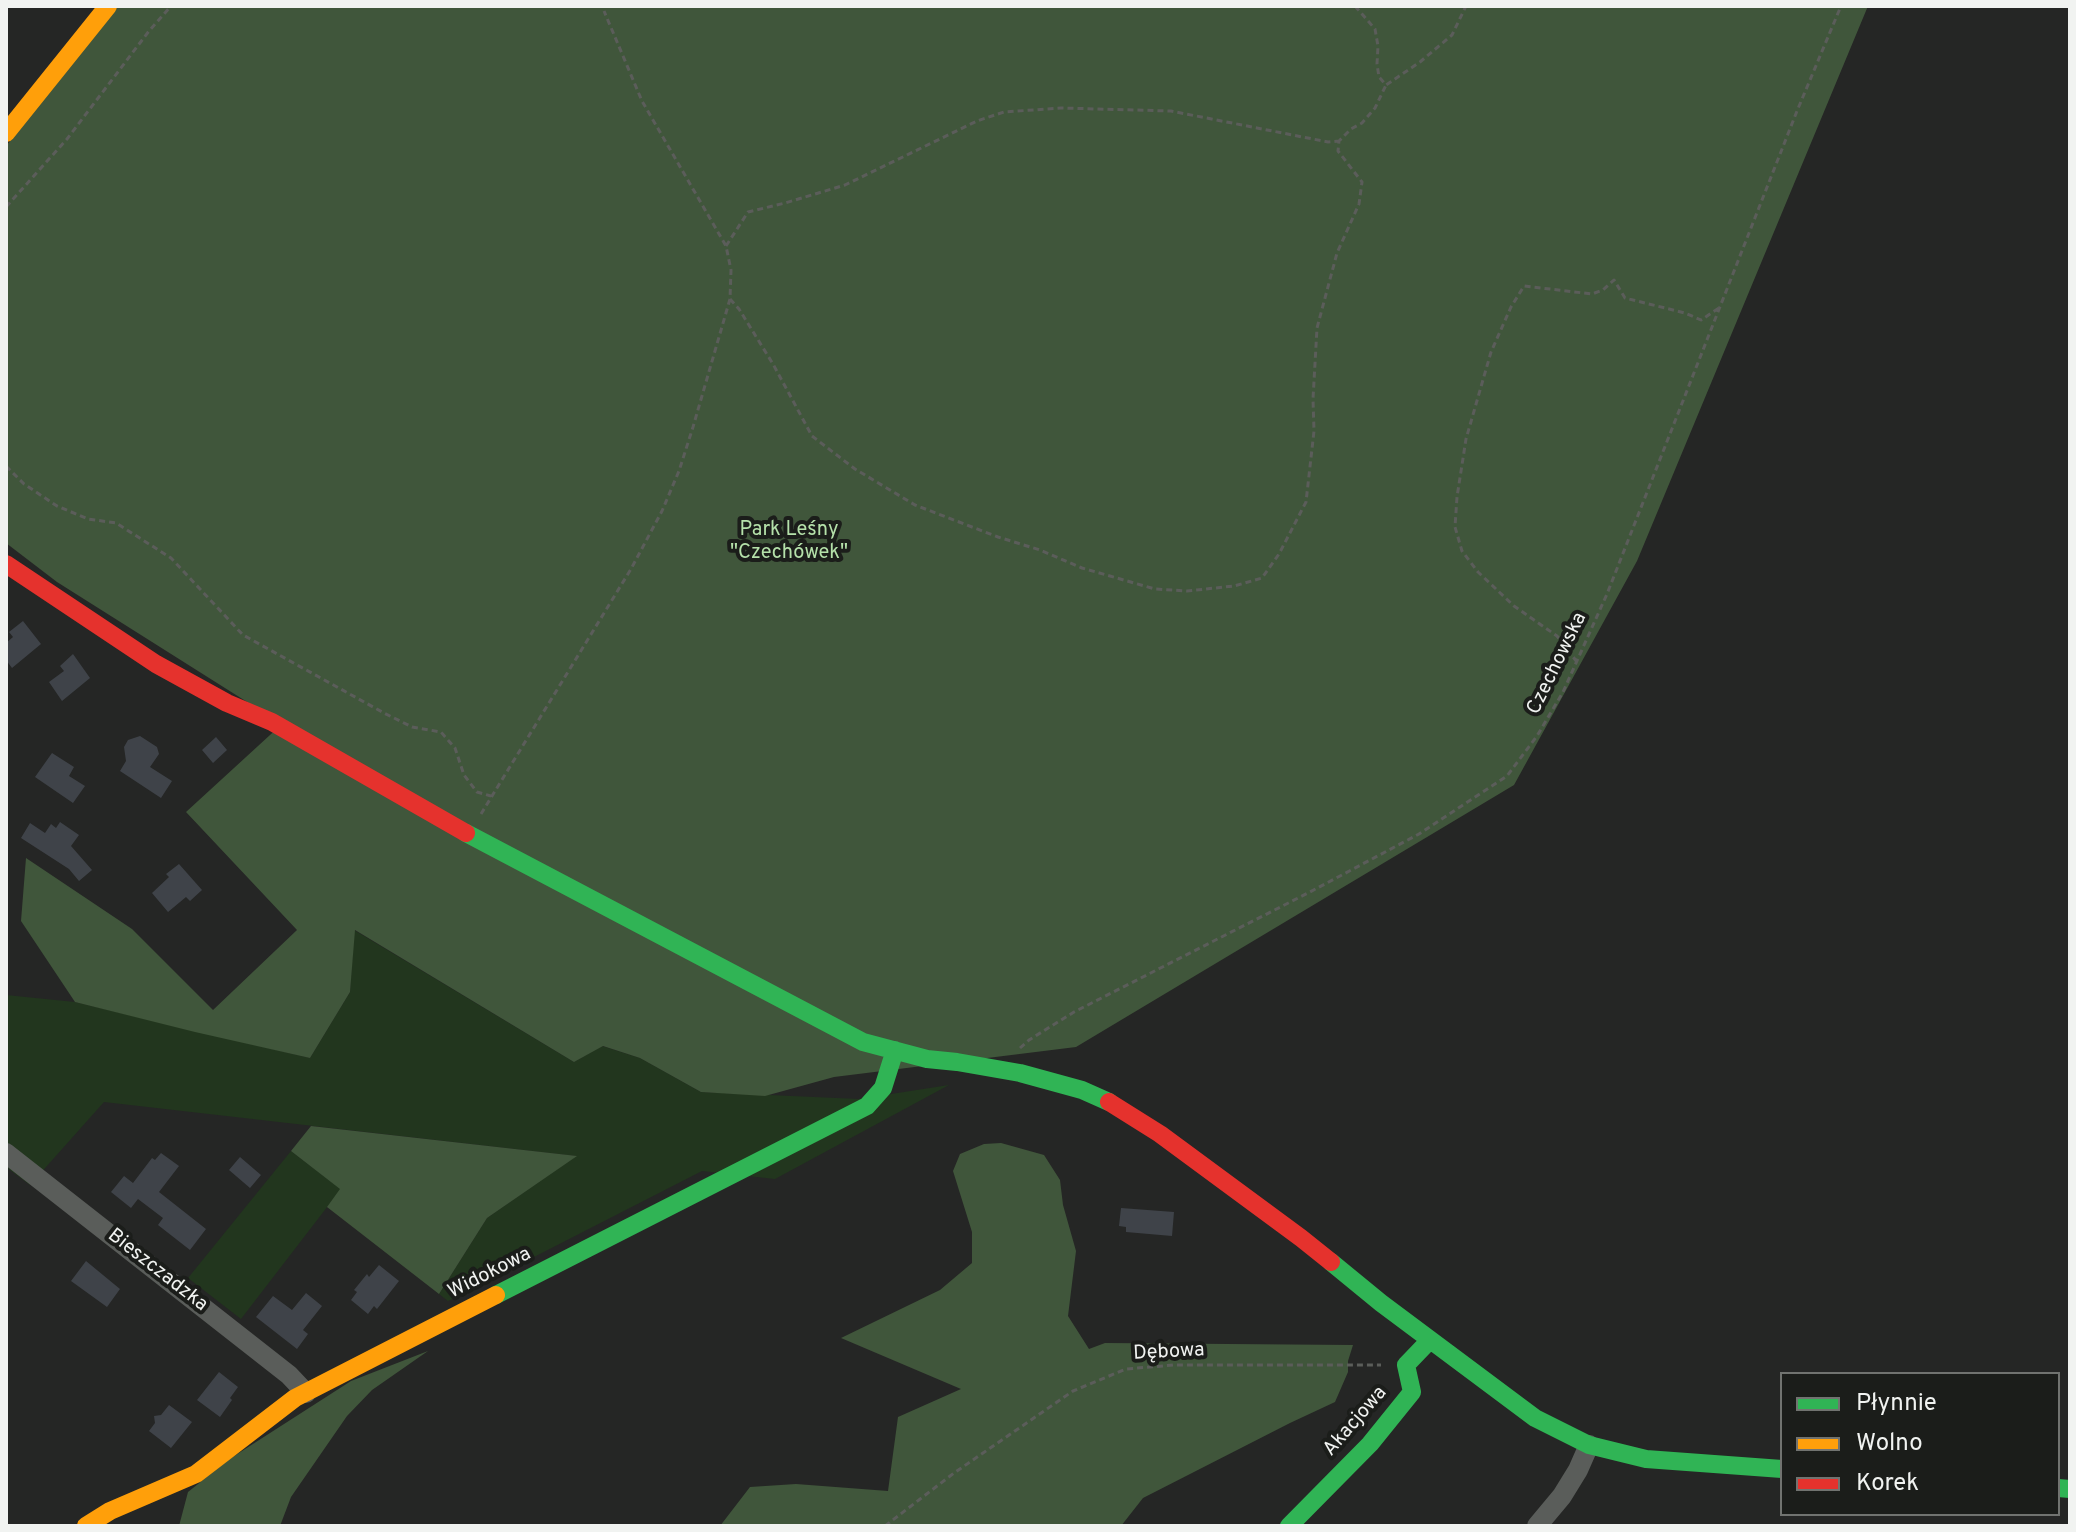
<!DOCTYPE html>
<html>
<head>
<meta charset="utf-8">
<style>
  body { margin:0 }
  #map { position:relative; width:2076px; height:1532px; overflow:hidden; background:#252625; font-family:Overpass,sans-serif }
  canvas { display:block }
  .frame { position:absolute; inset:0; border:8px solid #f1f3f1; pointer-events:none }
  .legend { position:absolute; left:1780px; top:1372px; width:280px; height:144px; box-sizing:border-box; background:#1b1d1a; border:2px solid #717370; margin:0; padding:10px 14px; list-style:none; font-size:24px; color:#f1f3f1 }
  .legend li { display:flex; align-items:center; gap:16px; height:40px }
  .legend b { width:40px; border:2px solid #717370 }
</style>
</head>
<body>
<div id="map">
<canvas width="2076" height="1532"></canvas>
<div class="frame"></div>
<ul class="legend">
<li><b style="height:10px;background:#30b455"></b>Płynnie</li>
<li><b style="height:10px;background:#ff9f0a"></b>Wolno</li>
<li><b style="height:10px;background:#e5322d"></b>Korek</li>
</ul>
</div>
<script>
const ctx = document.querySelector('canvas').getContext('2d');
ctx.lineJoin = 'round';
function paint(path, color) {
  ctx.fillStyle = color;
  ctx.fill(path, 'evenodd');
}
function shape(rows) {
  const path = new Path2D();
  for (const r of rows) {
    path.moveTo(r[0], r[1]);
    for (let i = 2; i < r.length; i += 2) path.lineTo(r[i], r[i + 1]);
  }
  return path;
}
function trace(path, color, width, dash) {
  ctx.strokeStyle = color;
  ctx.lineWidth = width;
  ctx.lineCap = dash ? 'butt' : 'round';
  ctx.setLineDash(dash || []);
  ctx.stroke(path);
}
function write(font, color, halo, rows, align = 'center') {
  ctx.font = font + ' Overpass,sans-serif';
  ctx.lineWidth = 8;
  ctx.setLineDash([]);
  ctx.textBaseline = 'middle';
  ctx.strokeStyle = halo;
  ctx.fillStyle = color;
  for (const [text, x, y, turn = 0] of rows) {
    ctx.save();
    ctx.translate(x, y);
    ctx.rotate((+turn || 0) * Math.PI / 180);
    ctx.textAlign = isNaN(turn) ? turn : align;
    if (halo) ctx.strokeText(text, 0, 0);
    ctx.fillText(text, 0, 0);
    ctx.restore();
  }
}
paint(shape([
  [354,930,574,1062,602,1046,640,1058,701,1092,859,1099,949,1085,775,1179,702,1171,448,1301,439,1294,487,1218,576,1156,104,1102,30,1185,6,1167,6,995,75,1002,310,1058,350,992],
  [291,1151,341,1189,241,1319,188,1278]
]), '#22361e');
paint(shape([
  [118,6,1868,6,1637,561,1514,785,1076,1047,834,1077,765,1096,701,1092,640,1058,603,1046,574,1062,355,930,350,992,310,1058,195,1032,75,1002,21,921,26,858,132,929,213,1010,297,930,186,812,282,724,57,582,6,543,6,146],
  [311,1126,577,1156,487,1218,439,1294,327,1207,340,1189,291,1151],
  [1001,1143,1044,1155,1060,1180,1063,1205,1076,1251,1068,1316,1089,1349,1105,1343,1353,1345,1348,1361,1348,1372,1335,1402,1290,1423,1143,1498,1121,1526,720,1526,750,1487,796,1484,888,1491,898,1417,961,1389,841,1338,940,1290,972,1263,972,1232,953,1171,960,1154,984,1144],
  [428,1351,372,1390,347,1416,291,1497,280,1526,179,1526,188,1492,228,1460,351,1381]
]), '#40563b');
paint(shape([
  [23,621,41,644,12,668,6,660,6,643,13,637,9,632],
  [73,654,90,678,62,701,49,682,64,671,60,666],
  [140,736,157,747,159,754,150,767,172,781,161,798,120,771,126,761,124,747,128,740],
  [216,737,227,750,213,763,202,750],
  [52,753,74,767,69,776,85,786,73,803,35,777],
  [60,822,79,835,71,846,92,870,79,881,69,869,21,838,30,823,45,833,51,824,56,828],
  [179,864,202,890,190,901,186,897,168,912,152,893,169,877,166,874],
  [161,1153,179,1166,159,1192,206,1229,190,1250,158,1225,163,1218,138,1199,131,1208,111,1192,124,1176,133,1183,152,1158,155,1160],
  [240,1157,261,1175,250,1188,229,1170],
  [1121,1208,1174,1212,1172,1236,1126,1232,1126,1227,1119,1226],
  [86,1261,120,1289,107,1307,71,1281],
  [379,1265,399,1281,377,1309,374,1306,368,1314,351,1300,357,1292,354,1290,367,1274,369,1277],
  [306,1293,322,1306,303,1330,308,1334,297,1349,256,1317,273,1296,292,1310],
  [219,1372,238,1387,230,1398,232,1400,220,1417,197,1400],
  [169,1405,192,1422,171,1448,149,1431,155,1423,154,1416,161,1415]
]), '#3f4349');
trace(shape([
  [1355,6,1375,29,1378,46,1377,64,1379,77,1386,85,1420,62,1452,35,1466,6],
  [6,207,67,139,149,31,171,6],
  [726,246,748,212,785,203,845,185,977,121,1004,112,1061,108,1171,111,1328,142,1339,141],
  [730,299,739,309,773,364,812,436,855,469,915,505,998,537,1040,550,1082,568,1155,589,1187,591,1234,586,1262,578,1279,554,1306,502,1314,431,1313,399,1317,328,1337,253,1359,204,1362,182,1338,151,1339,141,1351,129,1362,123,1375,108,1386,85],
  [6,466,24,484,57,506,88,519,116,523,171,558,243,635,384,713,412,727,441,732,455,748,464,775,477,792,491,796],
  [1577,662,1557,636,1514,606,1478,572,1462,551,1455,527,1457,497,1466,439,1491,352,1511,307,1524,286,1592,294,1603,290,1614,280,1625,298,1685,313,1701,320,1719,308],
  [481,814,631,569,662,511,679,471,693,427,730,299,731,270,726,246,642,101,604,11],
  [1020,1048,1029,1040,1074,1012,1308,893,1419,834,1507,776,1537,736,1563,692,1607,594,1797,111,1841,6],
  [885,1526,954,1473,1073,1391,1126,1369,1174,1365,1381,1365]
]), '#5b5d5a', 3, [6, 4]);
trace(shape([
  [6,1153,289,1375,306,1393],
  [1537,1526,1562,1496,1578,1470,1589,1445]
]), '#5a5d5a', 20);
trace(shape([
  [466,833,863,1042,927,1059,957,1062,1020,1073,1082,1090,1109,1102],
  [1331,1262,1381,1303,1535,1418,1589,1445,1646,1459,1782,1469],
  [496,1295,867,1106,883,1088,895,1050],
  [2058,1488,2070,1489],
  [1289,1526,1370,1444,1412,1392,1406,1365,1430,1340]
]), '#30b455', 18);
trace(shape([
  [6,133,108,6],
  [86,1526,110,1511,196,1474,295,1398,496,1295]
]), '#ff9f0a', 18);
trace(shape([
  [6,564,156,664,227,703,272,722,466,833],
  [1109,1102,1160,1134,1301,1238,1331,1262]
]), '#e5322d', 18);
write('20px', '#b5e1aa', '#1b1d1a', [
  ["Park Leśny",789,531],
  ["\"Czechówek\"",789,554]
]);
write('20px', '#f1f3f1', '#1b1d1a', [
  ["Czechowska",1558,664,-64],
  ["Bieszczadzka",157,1271,38],
  ["Widokowa",490,1274,-27],
  ["Dębowa",1169,1353,-3],
  ["Akacjowa",1356,1422,-49]
]);
</script>
</body>
</html>
